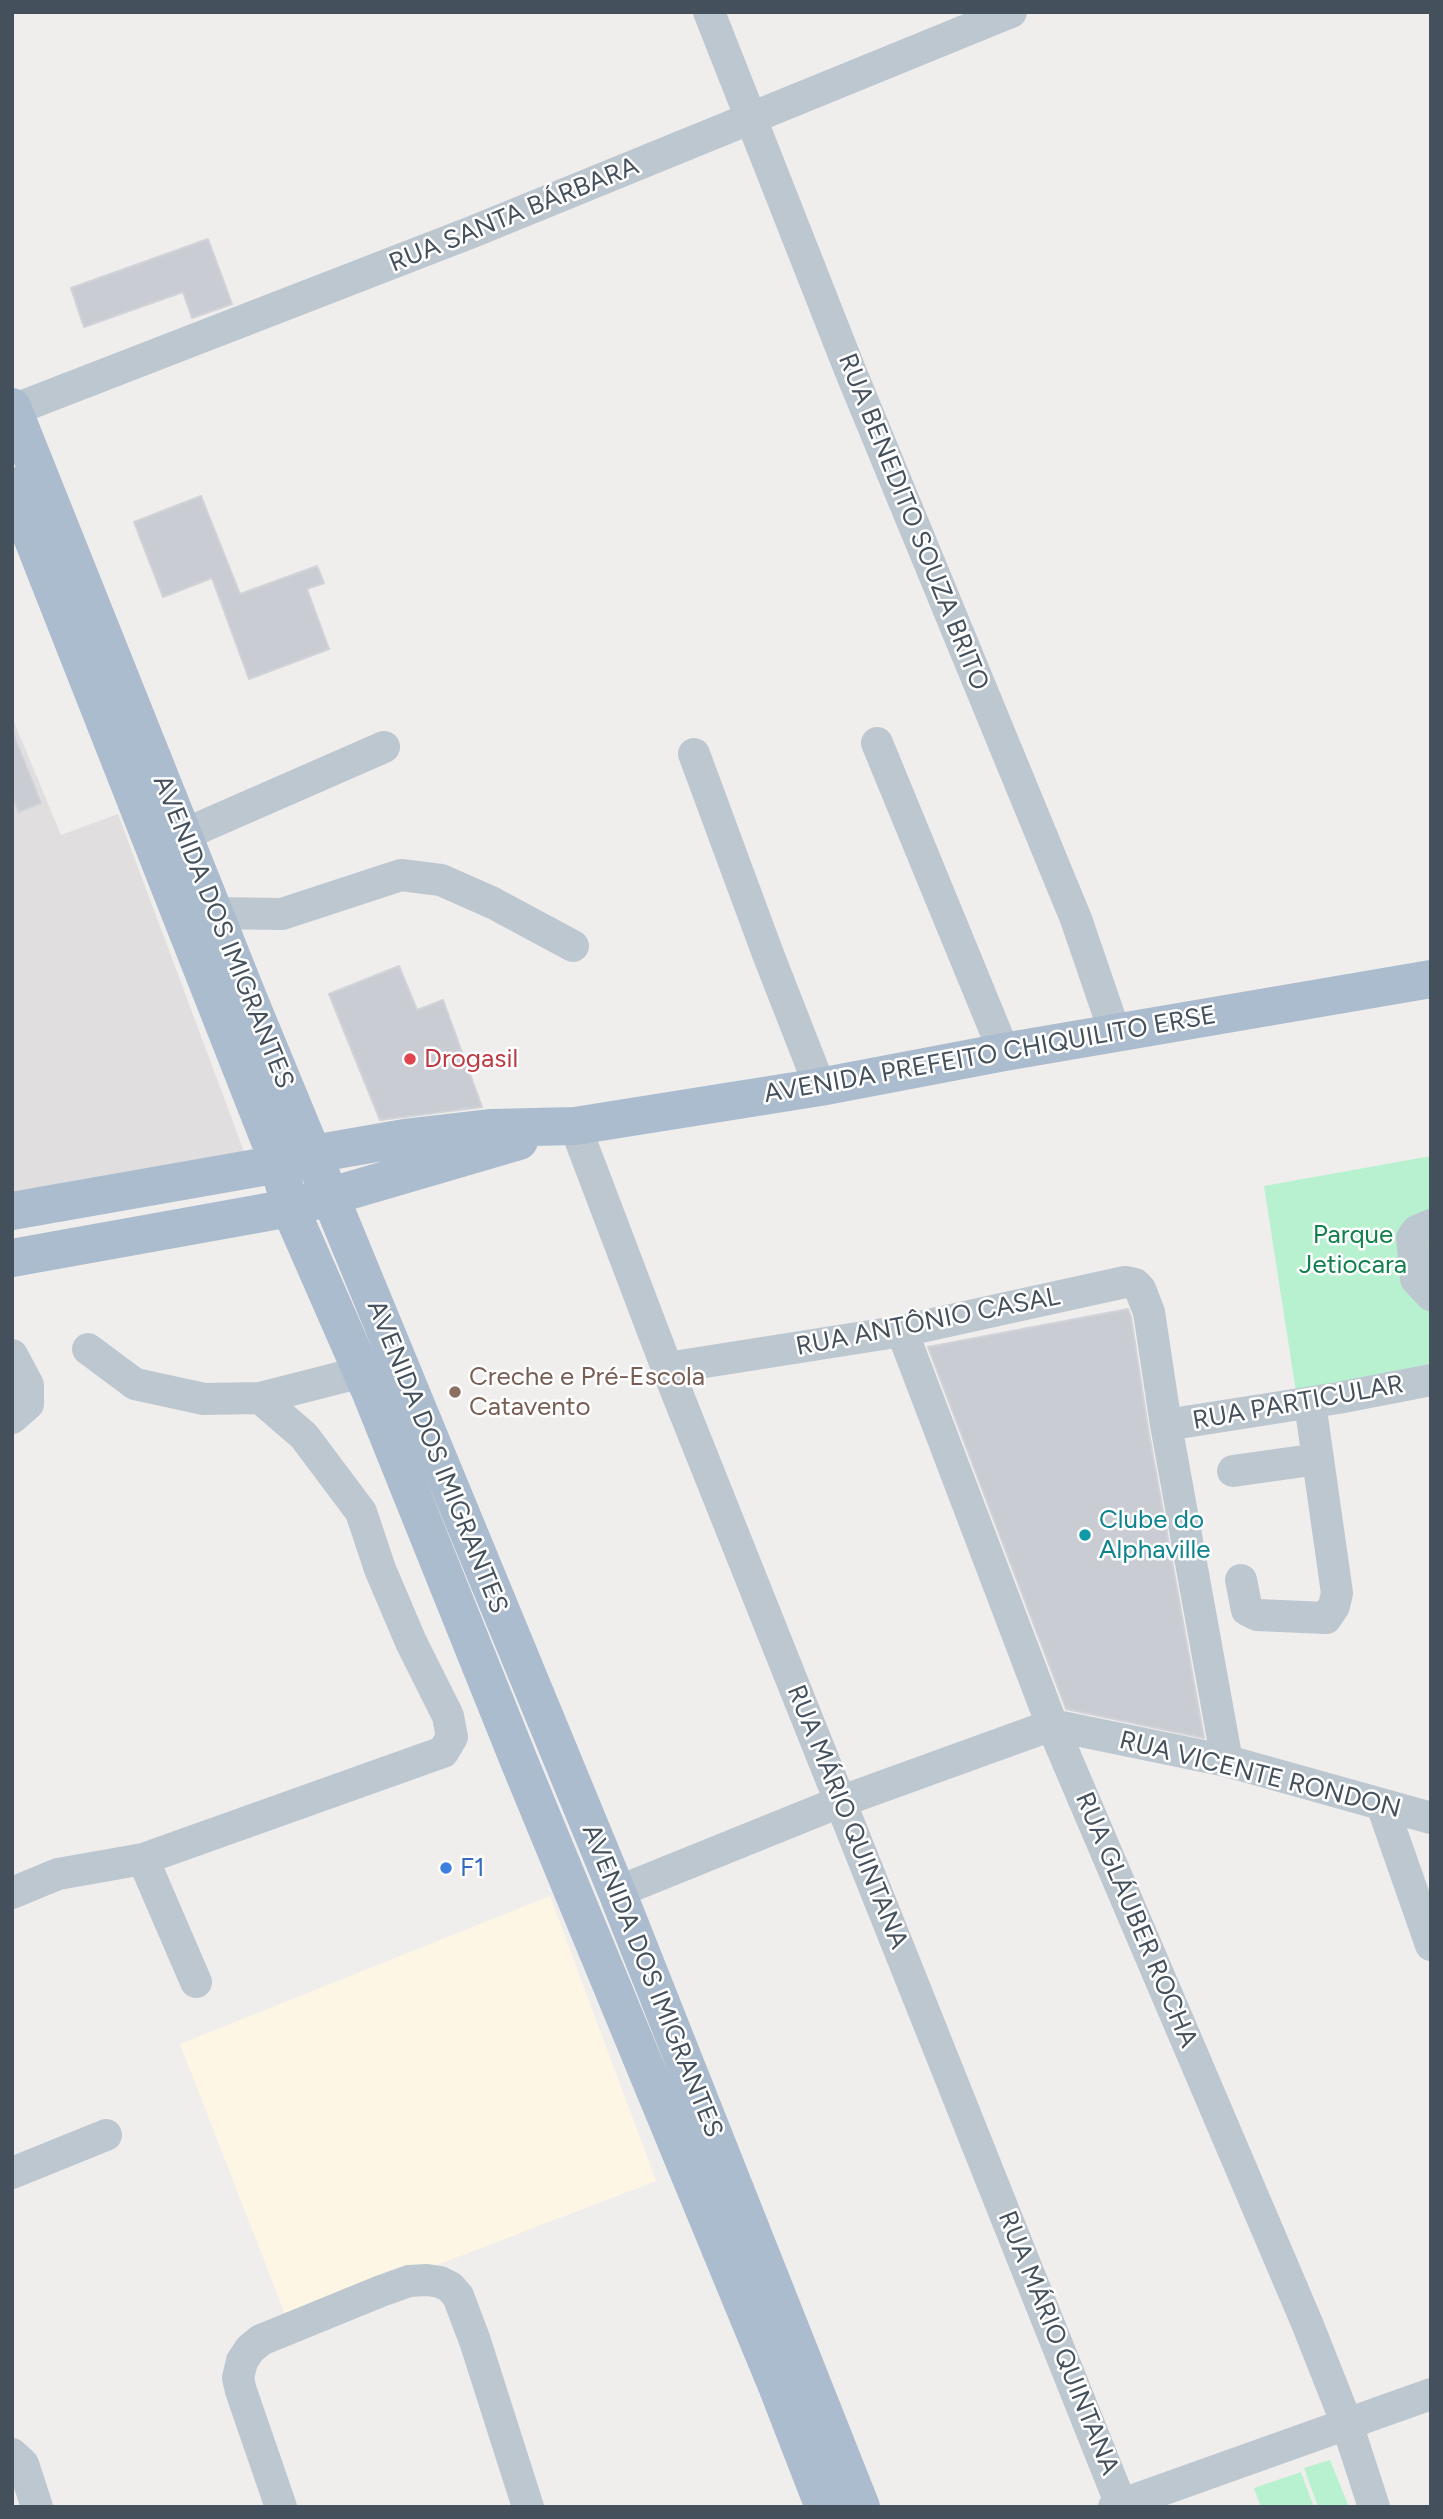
<!DOCTYPE html>
<html>
<head>
<meta charset="utf-8">
<style>
  body { margin:0 }
  #map { position:relative; width:1443px; height:2519px; overflow:hidden; background:#f0eded; font-family:Figtree,sans-serif }
  canvas { display:block }
  .frame { position:absolute; inset:0; border:14px solid #44505c; pointer-events:none }
</style>
</head>
<body>
<div id="map">
<canvas width="1443" height="2519"></canvas>
<div class="frame"></div>
</div>
<script>
const ctx = document.querySelector('canvas').getContext('2d');
ctx.lineJoin = 'round';
function paint(path, color) {
  ctx.fillStyle = color;
  ctx.fill(path, 'evenodd');
}
function shape(rows) {
  const path = new Path2D();
  for (const r of rows) {
    path.moveTo(r[0], r[1]);
    for (let i = 2; i < r.length; i += 2) path.lineTo(r[i], r[i + 1]);
  }
  return path;
}
function trace(path, color, width, dash) {
  ctx.strokeStyle = color;
  ctx.lineWidth = width;
  ctx.lineCap = dash ? 'butt' : 'round';
  ctx.setLineDash(dash || []);
  ctx.stroke(path);
}
function write(font, color, halo, rows, align = 'center') {
  ctx.font = font + ' Figtree,sans-serif';
  ctx.lineWidth = 5;
  ctx.setLineDash([]);
  ctx.textBaseline = 'middle';
  ctx.strokeStyle = halo;
  ctx.fillStyle = color;
  for (const [text, x, y, turn = 0] of rows) {
    ctx.save();
    ctx.translate(x, y);
    ctx.rotate((+turn || 0) * Math.PI / 180);
    ctx.textAlign = isNaN(turn) ? turn : align;
    if (halo) ctx.strokeText(text, 0, 0);
    ctx.fillText(text, 0, 0);
    ctx.restore();
  }
}
paint(shape([
  [550,1896,656,2181,288,2322,180,2044]
]), '#fdf6e4');
paint(shape([
  [12,717,61,835,118,814,245,1154,12,1194]
]), '#e1dedf');
paint(shape([
  [1431,1156,1431,1364,1296,1392,1264,1186],
  [1330,2460,1349,2507,1318,2507,1304,2468],
  [1301,2472,1314,2507,1261,2507,1254,2488]
]), '#b8f1d0');
const building = shape([
  [208,239,232,304,192,318,183,292,84,327,71,288,208,239],
  [201,496,240,594,317,566,324,583,307,589,329,649,249,679,212,578,163,597,134,522,201,496],
  [13,733,41,803,19,812,12,796,13,733],
  [399,966,417,1010,443,1000,482,1107,380,1120,329,994,399,966],
  [1128,1309,1131,1317,1148,1428,1204,1738,1066,1709,928,1347,1128,1309]
]);
paint(building, '#c9ccd2');
trace(building, '#d1d3d9', 2);
trace(shape([
  [709,12,850,370,1076,919,1115,1033],
  [13,410,472,232,1011,12],
  [877,743,1004,1052],
  [694,754,768,954,820,1087],
  [183,835,384,747],
  [214,913,282,914,401,875,441,880,493,903,573,946],
  [575,1126,667,1368,1122,2507],
  [1431,1225,1417,1231,1412,1238,1416,1279,1431,1295],
  [902,1331,1052,1725,1307,2323,1347,2424,1374,2507],
  [88,1349,135,1384,204,1399,260,1398,362,1372],
  [12,1355,28,1385,28,1404,12,1418],
  [667,1368,902,1331,1125,1282,1135,1284,1140,1289,1149,1312,1166,1425,1227,1761],
  [1166,1425,1338,1398,1431,1380],
  [1233,1471,1318,1459],
  [1241,1580,1247,1610,1257,1615,1326,1618,1334,1606,1337,1593,1310,1403],
  [1382,1805,1431,1945],
  [143,1859,196,1982],
  [617,1892,842,1801,1052,1725,1227,1761,1431,1818],
  [12,1893,58,1874,143,1859,443,1752,452,1737,448,1716,411,1642,380,1569,361,1512,304,1436,260,1398],
  [12,2173,106,2135],
  [12,2454,23,2464,37,2507],
  [281,2507,241,2391,238,2378,242,2361,250,2349,261,2340,381,2291,409,2281,427,2280,440,2282,450,2287,458,2296,475,2341,528,2507],
  [1114,2507,1431,2394]
]), '#bdc7d0', 32);
trace(shape([
  [12,407,249,1000,617,1892,861,2507],
  [12,486,279,1164,290,1208,371,1393,521,1766,777,2386,824,2507],
  [12,1211,279,1164,313,1154,405,1138,492,1128,575,1126,820,1087,1004,1052,1431,979],
  [12,1258,290,1208,519,1141]
]), '#abbcce', 38);
for (const [x, y, r, color] of [
  [410,1059,7,"#e0444e"],
  [455,1392,7,"#8d6e63"],
  [1085,1535,7,"#0f9aa8"],
  [446,1868,7,"#3f7fe0"]
]) {
  const dot = new Path2D();
  dot.arc(x, y, r, 0, 2 * Math.PI);
  ctx.fillStyle = color;
  ctx.fill(dot);
  trace(dot, '#fff', 2.5);
}
write('26px', '#44505c', '#fff', [
  ["RUA SANTA BÁRBARA",514,215,-22],
  ["RUA BENEDITO SOUZA BRITO",913,522,68],
  ["AVENIDA DOS IMIGRANTES",223,932,68],
  ["AVENIDA PREFEITO CHIQUILITO ERSE",990,1055,-10],
  ["RUA ANTÔNIO CASAL",928,1322,-11],
  ["RUA PARTICULAR",1298,1403,-10],
  ["AVENIDA DOS IMIGRANTES",437,1457,68],
  ["RUA VICENTE RONDON",1260,1775,14],
  ["RUA MÁRIO QUINTANA",847,1817,68],
  ["RUA GLÁUBER ROCHA",1136,1920,67],
  ["AVENIDA DOS IMIGRANTES",652,1981,68],
  ["RUA MÁRIO QUINTANA",1058,2343,68]
]);
write('26px', '#be3a42', '#fff', [
  ["Drogasil",424,1059]
], 'left');
write('26px', '#12804d', '#fff', [
  ["Parque",1353,1235],
  ["Jetiocara",1353,1265]
]);
write('26px', '#785e54', '#fff', [
  ["Creche e Pré-Escola",469,1377],
  ["Catavento",469,1407]
], 'left');
write('26px', '#0d838f', '#fff', [
  ["Clube do",1099,1520],
  ["Alphaville",1099,1550]
], 'left');
write('26px', '#366cbe', '#fff', [
  ["F1",460,1868]
], 'left');
</script>
</body>
</html>
